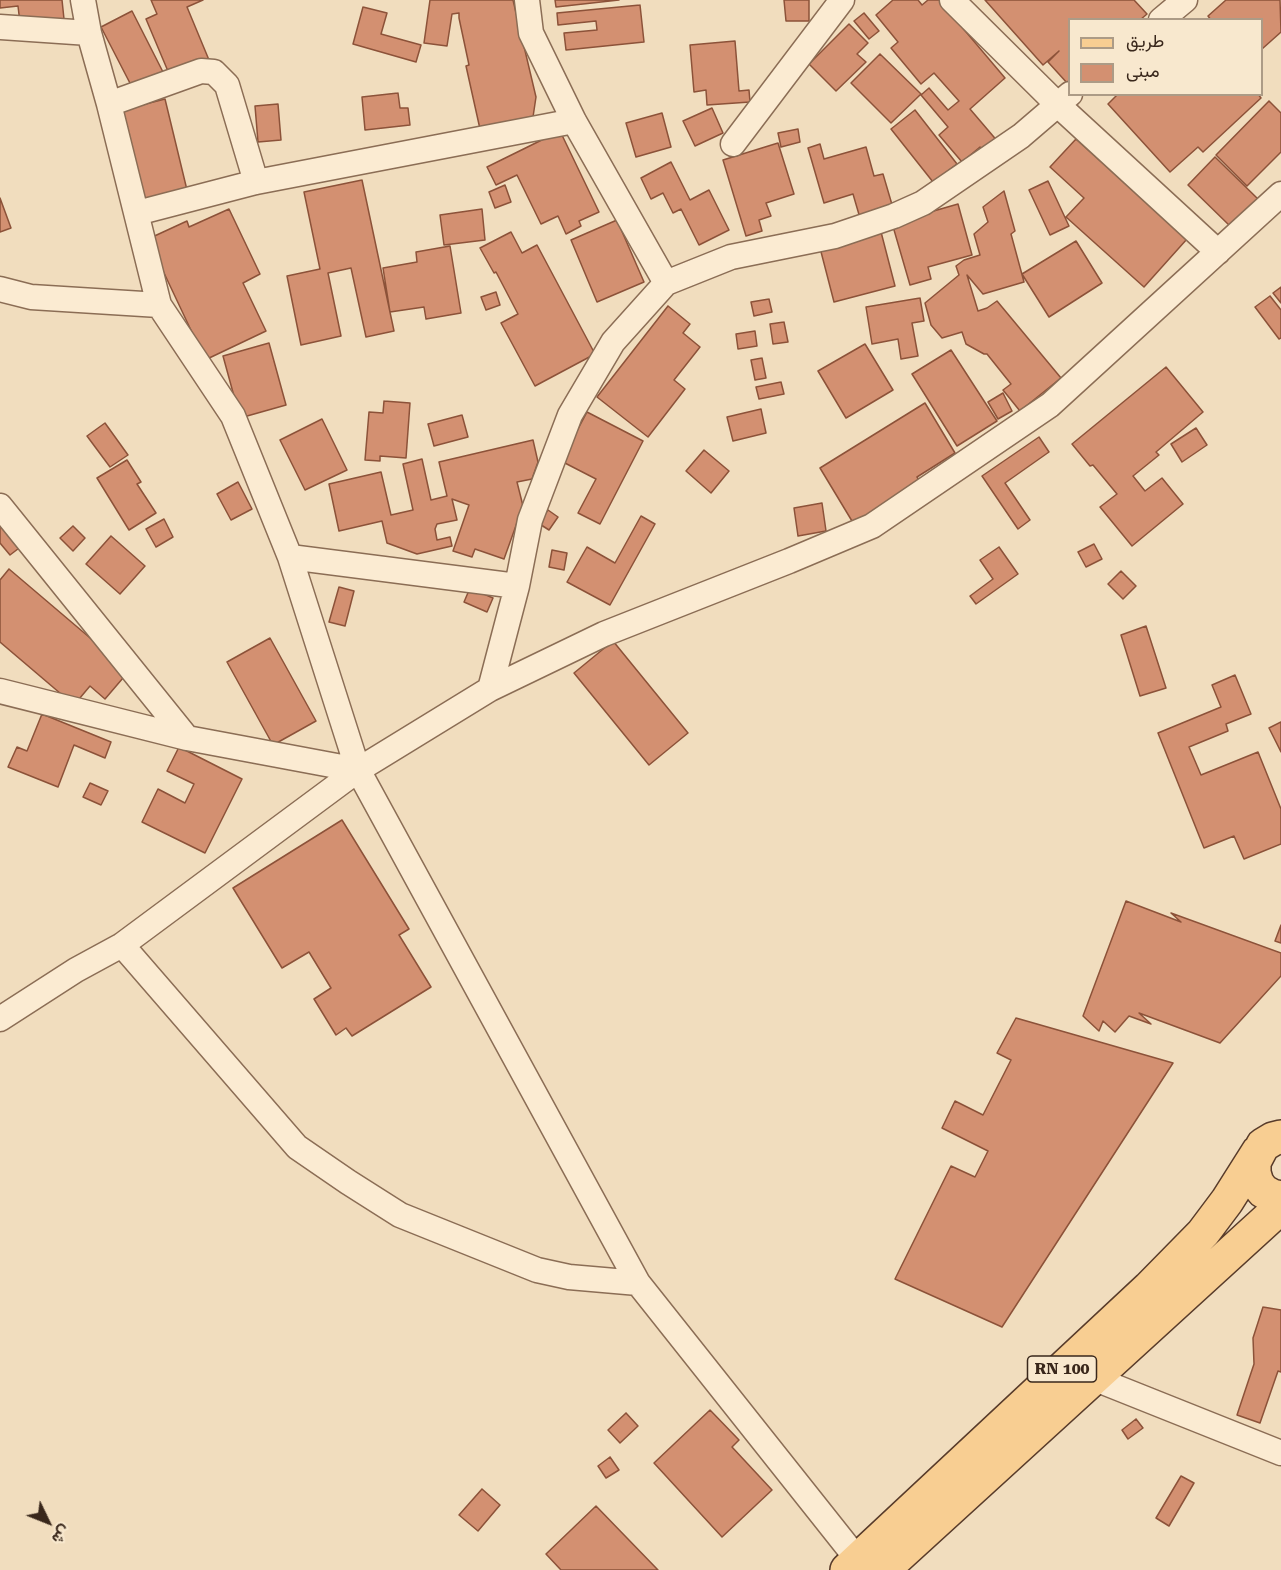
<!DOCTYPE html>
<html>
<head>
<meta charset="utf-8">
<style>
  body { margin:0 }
  #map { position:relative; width:1281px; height:1570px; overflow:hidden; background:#f1ddbe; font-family:"Roboto Serif",Vazirmatn,serif }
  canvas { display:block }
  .legend { position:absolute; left:1068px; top:18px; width:195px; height:78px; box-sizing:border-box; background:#f8e8ce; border:2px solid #ac9b86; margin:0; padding:8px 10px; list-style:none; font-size:18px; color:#39271b }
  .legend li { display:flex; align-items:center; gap:12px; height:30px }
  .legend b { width:30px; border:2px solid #ac9b86 }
  .north { position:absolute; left:18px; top:1492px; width:60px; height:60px; -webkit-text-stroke:4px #f8e8ce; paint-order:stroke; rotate:133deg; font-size:16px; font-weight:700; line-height:24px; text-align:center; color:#39271b }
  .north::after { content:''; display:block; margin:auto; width:21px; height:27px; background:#39271b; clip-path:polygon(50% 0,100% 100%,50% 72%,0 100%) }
</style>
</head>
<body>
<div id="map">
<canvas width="1281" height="1570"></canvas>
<ul class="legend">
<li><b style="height:8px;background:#f8ce92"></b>طريق</li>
<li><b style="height:16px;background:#d39071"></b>مبنى</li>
</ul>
<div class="north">ش</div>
</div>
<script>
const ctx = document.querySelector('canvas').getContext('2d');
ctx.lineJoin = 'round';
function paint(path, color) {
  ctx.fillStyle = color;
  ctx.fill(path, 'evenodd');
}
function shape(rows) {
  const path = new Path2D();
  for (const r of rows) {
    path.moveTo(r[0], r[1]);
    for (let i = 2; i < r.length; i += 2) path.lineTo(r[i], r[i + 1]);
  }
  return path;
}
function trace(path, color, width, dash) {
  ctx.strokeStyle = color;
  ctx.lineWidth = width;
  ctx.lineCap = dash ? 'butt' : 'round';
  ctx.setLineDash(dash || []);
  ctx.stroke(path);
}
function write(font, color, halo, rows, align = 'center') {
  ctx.font = font + ' "Roboto Serif",serif';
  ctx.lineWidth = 6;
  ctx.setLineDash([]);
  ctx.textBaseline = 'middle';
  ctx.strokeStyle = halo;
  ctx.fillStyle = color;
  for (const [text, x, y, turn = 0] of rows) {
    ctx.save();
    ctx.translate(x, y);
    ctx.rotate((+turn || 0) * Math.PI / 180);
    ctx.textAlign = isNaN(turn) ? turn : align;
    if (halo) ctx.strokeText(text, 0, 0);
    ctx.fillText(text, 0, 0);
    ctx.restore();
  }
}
const building = shape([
  [0,0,62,0,64,19,20,23,18,6,0,8,0,0],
  [151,0,203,0,187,7,209,60,170,76,146,19,157,14,151,0],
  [430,0,513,0,536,97,533,117,480,129,466,66,469,65,459,18,459,13,452,14,447,46,424,43,430,0],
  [555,0,619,0,556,7,555,0],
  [784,0,809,0,809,21,786,21,784,0],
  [893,0,918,0,922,5,928,0,939,0,1005,78,970,109,999,143,986,154,980,147,962,162,939,135,948,127,921,95,929,88,948,110,959,101,934,73,921,84,891,48,898,42,876,15,893,0],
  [985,0,1134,0,1147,14,1140,20,1070,20,1070,83,1068,84,1048,62,1059,51,1043,65,985,0],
  [1226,0,1280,0,1281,32,1262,49,1262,20,1211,20,1208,16,1226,0],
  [640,5,644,42,566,50,564,33,597,30,596,21,558,25,557,13,640,5],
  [363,7,387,13,381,34,421,45,416,62,353,44,363,7],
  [132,11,164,74,133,89,101,27,132,11],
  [864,13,879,31,869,39,854,21,864,13],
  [849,24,868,43,857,54,866,62,836,91,809,64,849,24],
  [735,41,739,91,749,90,750,102,707,105,706,90,694,92,690,45,735,41],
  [880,54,921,94,891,123,851,83,880,54],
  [398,93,400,108,408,108,410,125,365,130,362,97,398,93],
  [1118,94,1258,94,1261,98,1203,152,1198,147,1170,172,1108,104,1118,94],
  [165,99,187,190,142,204,118,111,165,99],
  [1269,101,1281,113,1281,152,1247,186,1216,155,1269,101],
  [278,104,281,140,258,142,255,106,278,104],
  [712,108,723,133,695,146,683,121,712,108],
  [915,110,957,164,933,182,891,129,915,110],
  [662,113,671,147,636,157,626,123,662,113],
  [798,129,800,142,781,147,778,133,798,129],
  [560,131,599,212,579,221,581,226,566,234,558,216,541,224,517,175,496,185,487,167,560,131],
  [1076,139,1187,239,1144,287,1066,217,1084,198,1050,167,1076,139],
  [778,143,794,194,766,203,771,216,759,220,762,231,746,236,723,160,778,143],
  [820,144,824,159,866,147,874,176,883,174,893,208,860,218,853,194,824,203,808,148,820,144],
  [1215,157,1259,200,1232,228,1188,185,1215,157],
  [671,162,690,200,709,190,729,230,699,245,681,209,673,213,663,193,651,199,641,178,671,162],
  [362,180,394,331,366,337,351,268,328,273,341,336,301,345,287,276,320,269,304,192,362,180],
  [1048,181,1069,226,1050,235,1029,190,1048,181],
  [505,185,511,202,495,208,489,192,505,185],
  [1004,191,1015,231,1011,234,1024,282,983,294,967,275,978,311,987,308,997,301,1061,378,1020,411,1003,390,1011,384,987,354,984,354,966,344,962,332,942,338,931,325,925,303,959,275,956,266,964,260,980,255,974,234,988,222,983,207,1004,191],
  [0,198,11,228,0,232,0,198],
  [958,204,972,255,928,267,931,279,910,285,892,223,958,204],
  [229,209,260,274,243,283,266,331,205,360,148,239,187,221,189,227,229,209],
  [482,209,485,240,444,245,440,215,482,209],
  [617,220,644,282,597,302,571,240,617,220],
  [880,228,895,286,834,302,819,244,880,228],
  [511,232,522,253,537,245,595,354,535,386,501,323,518,314,496,272,494,273,480,248,511,232],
  [1076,241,1102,283,1049,317,1022,274,1076,241],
  [450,246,461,313,426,319,424,307,390,312,383,268,417,262,416,252,450,246],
  [1281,287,1281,303,1273,293,1281,287],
  [496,292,500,305,486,310,481,297,496,292],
  [1270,296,1281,310,1281,338,1279,339,1255,307,1270,296],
  [920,298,924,321,912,323,918,356,901,359,898,339,872,344,866,307,920,298],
  [769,299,772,312,754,316,751,302,769,299],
  [668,306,690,324,683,333,700,347,674,380,685,389,648,437,597,397,668,306],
  [784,322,788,342,773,344,770,324,784,322],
  [755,331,757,346,738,349,736,334,755,331],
  [269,343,286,405,240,418,223,356,269,343],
  [865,344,893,390,846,418,818,371,865,344],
  [951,350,997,421,957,446,912,374,951,350],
  [762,358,766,378,755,380,751,360,762,358],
  [1166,367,1203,412,1156,452,1159,455,1133,476,1145,491,1162,478,1183,504,1132,546,1100,507,1117,494,1093,465,1090,466,1072,444,1166,367],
  [781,382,784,394,759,399,756,387,781,382],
  [1003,393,1012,411,998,419,988,402,1003,393],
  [384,401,410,403,406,458,380,456,380,461,365,460,369,412,383,413,384,401],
  [925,403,955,453,917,477,922,485,855,526,820,468,925,403],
  [761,409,766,433,733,441,727,417,761,409],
  [587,412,643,441,600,524,578,513,596,479,561,461,587,412],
  [462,415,468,437,434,446,428,424,462,415],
  [322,419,347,470,305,490,280,440,322,419],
  [105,423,128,455,110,467,87,436,105,423],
  [1196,428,1207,445,1182,462,1171,444,1196,428],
  [1039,437,1049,452,1005,483,1030,520,1018,529,982,476,1039,437],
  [533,440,538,462,532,479,517,482,523,506,504,559,475,549,472,557,453,551,469,505,452,499,457,520,437,524,435,529,437,540,450,537,452,546,417,554,387,543,382,521,339,531,329,484,381,472,391,515,413,510,403,464,422,459,431,500,447,496,439,462,533,440],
  [704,450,729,471,711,493,686,471,704,450],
  [127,460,141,482,137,484,156,513,129,530,97,478,127,460],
  [238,482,252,509,231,520,217,494,238,482],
  [822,503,826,531,798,536,794,508,822,503],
  [0,507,27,542,10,555,0,543,0,507],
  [548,510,558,517,549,530,538,523,548,510],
  [641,516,655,524,610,605,567,582,587,547,615,563,641,516],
  [164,519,173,537,156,547,146,529,164,519],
  [73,526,85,538,73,551,60,538,73,526],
  [111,536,145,566,120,594,86,564,111,536],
  [1094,544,1102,559,1086,567,1078,552,1094,544],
  [999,547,1018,574,976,604,970,596,993,579,980,560,999,547],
  [552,550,567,553,564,570,549,567,552,550],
  [9,569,129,671,105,699,90,686,74,705,0,642,0,580,9,569],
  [1121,571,1136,586,1123,599,1108,584,1121,571],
  [339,587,354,591,345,626,329,622,339,587],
  [470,588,493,598,487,612,464,602,470,588],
  [1146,626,1166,688,1140,696,1121,635,1146,626],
  [270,638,316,721,273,745,227,662,270,638],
  [613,641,688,733,649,765,574,673,613,641],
  [1235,675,1251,714,1226,724,1228,731,1189,747,1201,775,1258,752,1281,809,1281,844,1244,859,1234,836,1204,848,1158,733,1221,707,1212,685,1235,675],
  [42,714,111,742,105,758,74,745,58,787,8,767,17,747,27,751,42,714],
  [1281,722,1281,752,1269,728,1281,722],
  [179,747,242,779,205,853,142,822,158,789,185,803,194,784,167,771,179,747],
  [90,783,108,791,101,805,83,797,90,783],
  [342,820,409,929,399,935,431,987,352,1036,346,1028,336,1035,314,999,331,988,309,952,282,968,233,888,342,820],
  [1126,901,1181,922,1171,913,1281,953,1281,976,1220,1043,1139,1013,1151,1024,1129,1016,1115,1032,1103,1021,1099,1031,1083,1016,1126,901],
  [1281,925,1281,943,1275,941,1281,925],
  [1016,1018,1173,1063,1002,1327,895,1279,951,1166,975,1177,988,1151,942,1128,955,1101,983,1115,1011,1060,997,1053,1016,1018],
  [1263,1307,1281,1310,1281,1372,1278,1371,1260,1423,1237,1415,1254,1364,1253,1338,1263,1307],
  [710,1410,739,1440,732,1447,772,1490,722,1537,654,1463,710,1410],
  [626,1413,638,1426,620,1443,608,1430,626,1413],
  [1136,1419,1143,1428,1128,1439,1122,1430,1136,1419],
  [610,1457,619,1470,606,1478,598,1466,610,1457],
  [1181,1476,1194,1483,1169,1526,1156,1518,1181,1476],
  [482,1489,500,1505,478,1531,459,1515,482,1489],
  [596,1506,658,1570,561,1570,546,1554,596,1506]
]);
paint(building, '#d39071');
trace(building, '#8c5239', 1.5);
const street = shape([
  [83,0,89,33,109,104,159,305,233,416,290,557,358,770,638,1283,858,1560],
  [527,0,531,33,574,121,666,283],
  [952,0,1058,105,1218,252],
  [1161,20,1185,0],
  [0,27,89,33],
  [109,104,201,71,214,72,227,85,256,182],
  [733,144,842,0],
  [137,213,256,182,574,121],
  [0,289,31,297,159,305],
  [0,506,187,738],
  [290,557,517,586],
  [490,689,517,586,530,520,570,415,613,342,666,283,731,257,835,236,894,216,923,203,1021,136,1070,94],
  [0,691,187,738,358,770],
  [122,945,297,1147,348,1182,400,1215,537,1270,569,1277,638,1283],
  [0,1019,76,970,122,945,358,770,490,689,604,634,789,561,872,526,1050,405,1281,194],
  [1093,1378,1281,1453]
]);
const primary = shape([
  [1281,1137,1273,1139,1263,1145,1254,1162,1254,1173,1257,1183,1263,1191,1272,1196,1281,1198],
  [847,1570,1149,1288,1203,1233,1227,1201,1258,1152],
  [883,1570,1281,1207]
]);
trace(street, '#8b6d55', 27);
trace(primary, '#583b2a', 36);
trace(street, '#fbebd2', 24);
trace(primary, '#f8ce92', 33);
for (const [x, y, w] of [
  [1062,1369,69]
]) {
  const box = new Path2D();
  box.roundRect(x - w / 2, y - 13, w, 26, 4.5);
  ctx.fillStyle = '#f8e8ce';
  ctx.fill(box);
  trace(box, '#39271b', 1.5);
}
write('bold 16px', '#39271b', null, [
  ["RN 100",1062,1369]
]);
</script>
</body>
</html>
